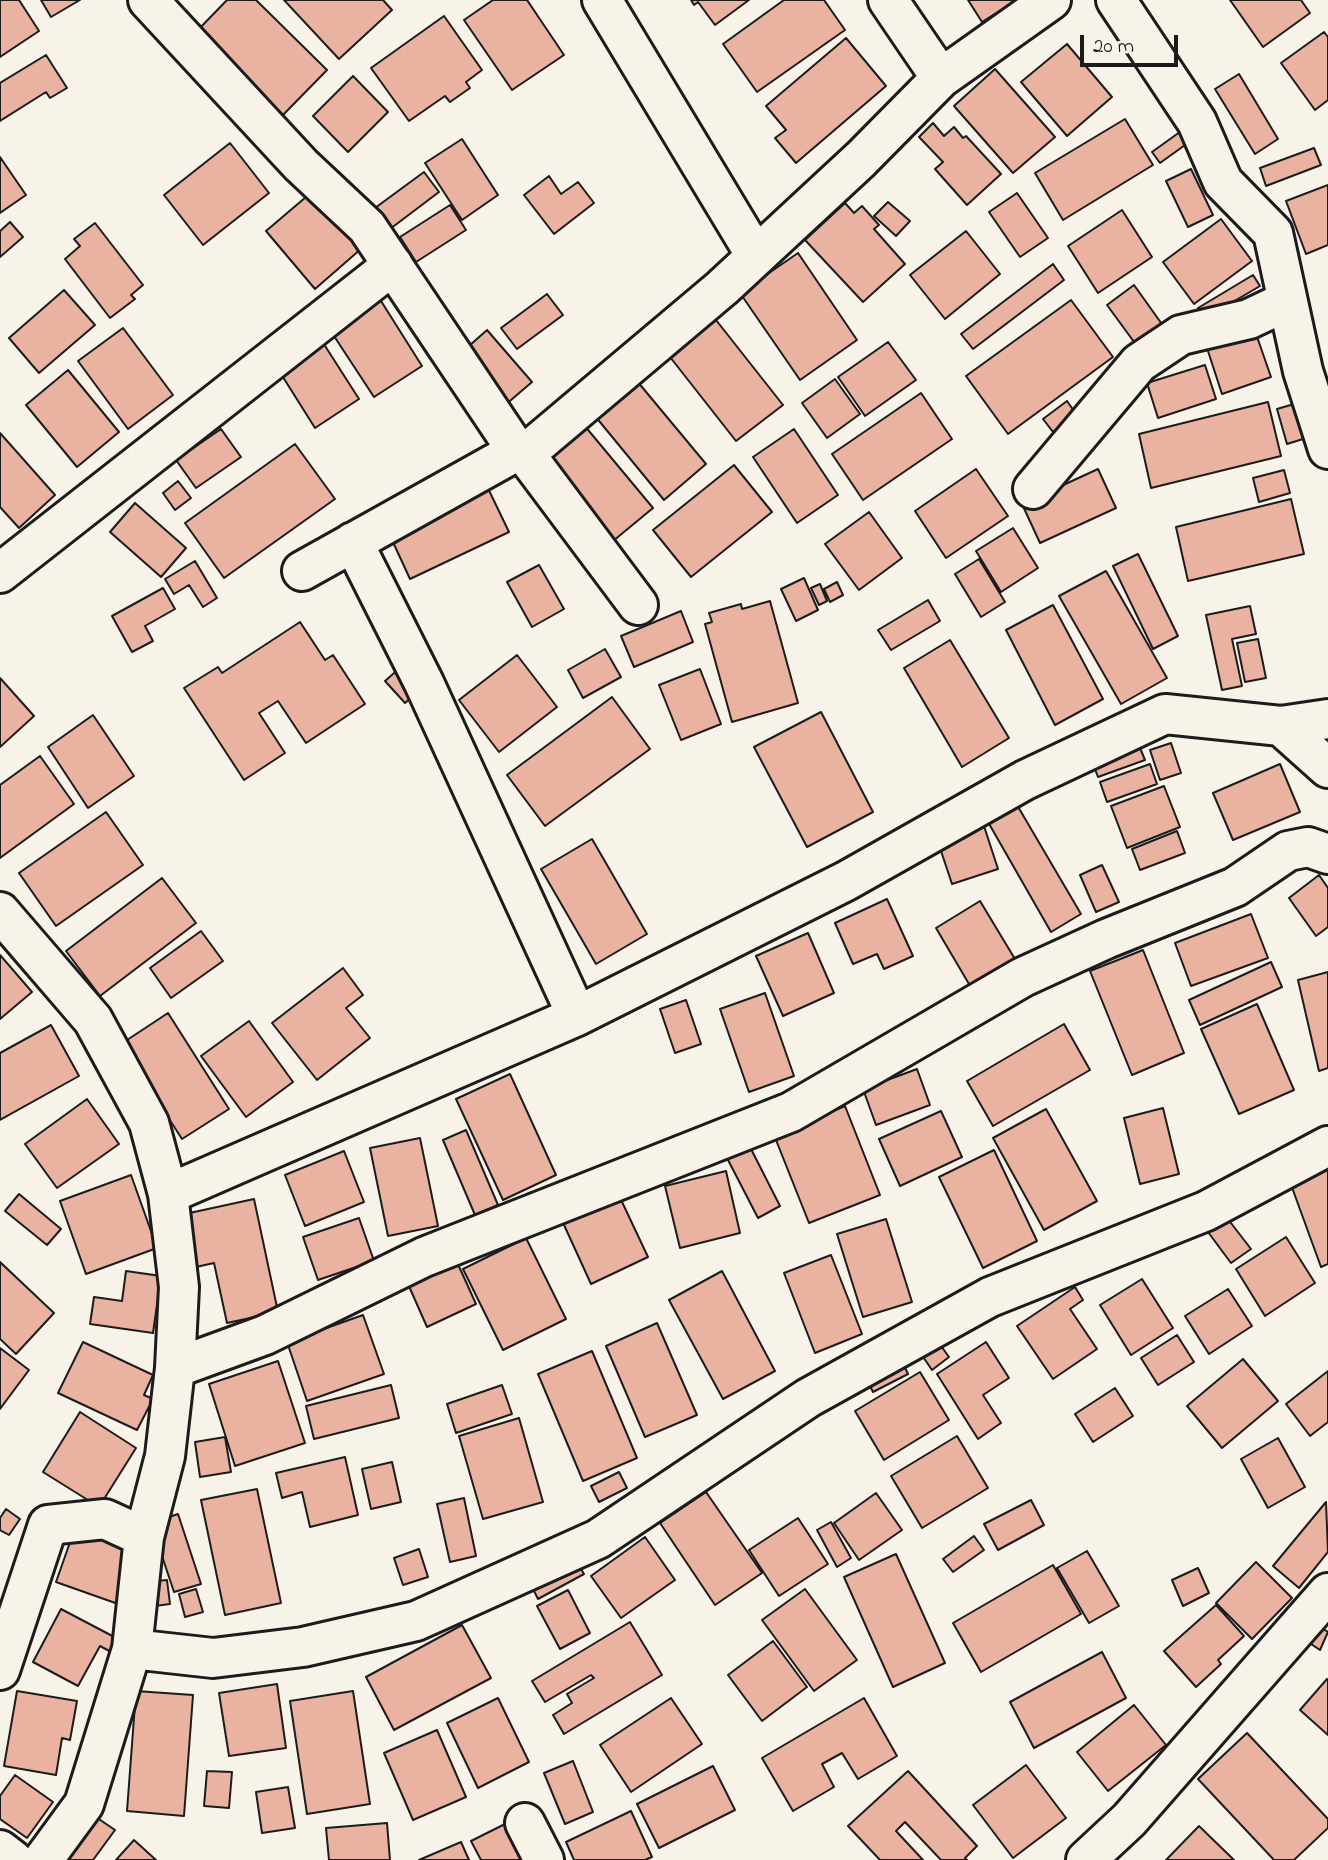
<!DOCTYPE html>
<html>
<head>
<meta charset="utf-8">
<style>
  body { margin:0 }
  #map { position:relative; width:1328px; height:1860px; overflow:hidden; background:#f7f3e8; font-family:"Indie Flower",sans-serif }
  canvas { display:block }
  .scale { position:absolute; left:1080px; top:35px; width:98px; height:32px; box-sizing:border-box; border:4px solid #1c1c1c; border-top:0; padding-left:9px; font-size:21px; line-height:24px; white-space:nowrap; color:#1c1c1c; -webkit-text-stroke:5px #f7f3e8; paint-order:stroke }
</style>
</head>
<body>
<div id="map">
<canvas width="1328" height="1860"></canvas>
<div class="scale">20 m</div>
</div>
<script>
const ctx = document.querySelector('canvas').getContext('2d');
ctx.lineJoin = 'round';
function paint(path, color) {
  ctx.fillStyle = color;
  ctx.fill(path, 'evenodd');
}
function shape(rows) {
  const path = new Path2D();
  for (const r of rows) {
    path.moveTo(r[0], r[1]);
    for (let i = 2; i < r.length; i += 2) path.lineTo(r[i], r[i + 1]);
  }
  return path;
}
function trace(path, color, width, dash) {
  ctx.strokeStyle = color;
  ctx.lineWidth = width;
  ctx.lineCap = dash ? 'butt' : 'round';
  ctx.setLineDash(dash || []);
  ctx.stroke(path);
}
const building = shape([
  [0,0,19,0,39,31,0,57,0,0],
  [41,0,80,0,51,17,41,0],
  [227,0,256,0,327,70,281,117,196,32,227,0],
  [284,0,383,0,392,10,339,59,284,0],
  [493,0,527,0,564,55,512,90,464,20,493,0],
  [691,0,749,0,715,25,698,2,694,5,691,0],
  [784,0,824,0,845,30,757,92,723,44,784,0],
  [968,0,1017,0,982,22,968,0],
  [1230,0,1301,0,1310,13,1263,47,1230,0],
  [444,16,482,70,466,82,470,88,450,102,445,96,409,121,371,68,444,16],
  [1324,32,1328,37,1328,100,1315,110,1281,63,1324,32],
  [846,38,886,86,796,163,775,138,786,130,766,106,846,38],
  [1067,44,1112,97,1067,136,1021,82,1067,44],
  [46,55,67,88,50,98,46,92,0,121,0,83,46,55],
  [995,69,1055,137,1013,173,954,106,995,69],
  [1239,74,1278,139,1255,154,1215,89,1239,74],
  [353,76,388,112,348,152,313,116,353,76],
  [1125,119,1153,165,1063,220,1035,173,1125,119],
  [933,123,944,136,954,127,963,138,966,136,1001,174,967,205,935,169,943,162,919,137,933,123],
  [1184,129,1192,140,1160,163,1152,152,1184,129],
  [462,139,498,195,462,220,425,163,462,139],
  [230,143,269,193,203,245,164,195,230,143],
  [1314,148,1321,165,1266,186,1260,168,1314,148],
  [0,157,26,195,0,213,0,157],
  [1191,169,1213,215,1188,227,1166,181,1191,169],
  [424,172,439,192,390,229,375,208,424,172],
  [549,176,561,194,578,182,594,203,554,234,524,195,549,176],
  [1328,185,1328,245,1306,254,1286,201,1328,185],
  [313,191,362,248,315,289,266,231,313,191],
  [1017,193,1048,238,1020,257,989,212,1017,193],
  [888,202,910,221,896,236,874,216,888,202],
  [845,203,854,213,862,206,879,225,874,229,905,264,863,302,805,240,845,203],
  [450,205,466,230,416,262,400,237,450,205],
  [1122,210,1152,257,1098,293,1068,246,1122,210],
  [1221,219,1252,261,1194,304,1163,262,1221,219],
  [10,222,23,237,0,257,0,231,10,222],
  [95,223,143,285,131,295,135,299,110,318,65,259,80,246,74,239,95,223],
  [966,231,1000,274,945,319,910,275,966,231],
  [798,253,857,340,800,380,740,293,798,253],
  [1053,264,1064,280,973,349,961,334,1053,264],
  [1253,275,1260,286,1204,319,1198,308,1253,275],
  [1134,285,1164,327,1137,346,1107,305,1134,285],
  [64,290,95,325,39,373,9,338,64,290],
  [547,294,563,315,517,349,501,328,547,294],
  [1071,300,1113,357,1008,434,966,376,1071,300],
  [381,301,422,366,374,397,332,333,381,301],
  [716,320,783,405,736,441,670,357,716,320],
  [123,328,173,395,128,429,78,361,123,328],
  [1254,328,1271,377,1222,394,1206,345,1254,328],
  [487,330,532,382,504,406,460,354,487,330],
  [320,338,359,399,315,428,276,366,320,338],
  [888,342,916,380,865,416,838,377,888,342],
  [1205,365,1216,399,1158,418,1147,383,1205,365],
  [68,370,119,432,77,467,26,405,68,370],
  [835,379,860,414,827,438,802,403,835,379],
  [637,381,706,464,664,500,595,416,637,381],
  [921,393,952,439,863,500,832,454,921,393],
  [1067,401,1076,414,1053,432,1043,419,1067,401],
  [1268,402,1281,456,1151,488,1139,434,1268,402],
  [1294,404,1303,439,1287,444,1277,409,1294,404],
  [584,425,653,508,607,546,538,463,584,425],
  [221,429,241,457,196,488,176,460,221,429],
  [794,429,838,495,797,523,753,457,794,429],
  [0,433,55,495,19,528,0,507,0,433],
  [295,444,335,499,224,578,185,523,295,444],
  [734,465,772,512,691,577,653,530,734,465],
  [976,469,1008,516,946,558,915,511,976,469],
  [1098,469,1116,508,1040,543,1022,504,1098,469],
  [1284,470,1290,493,1259,502,1253,478,1284,470],
  [484,480,509,532,410,579,386,527,484,480],
  [178,481,191,498,175,510,163,493,178,481],
  [1291,499,1304,554,1188,581,1176,527,1291,499],
  [135,503,186,548,161,577,110,532,135,503],
  [869,512,902,558,859,590,825,544,869,512],
  [1013,528,1038,568,1001,592,976,551,1013,528],
  [1138,554,1178,636,1153,649,1113,566,1138,554],
  [979,559,1005,602,981,617,955,574,979,559],
  [195,561,217,598,203,607,189,585,174,594,165,579,195,561],
  [539,565,564,609,532,627,507,582,539,565],
  [1106,571,1167,678,1121,704,1059,596,1106,571],
  [804,578,818,610,796,621,781,589,804,578],
  [837,582,843,595,830,602,824,589,837,582],
  [820,584,827,601,819,605,811,588,820,584],
  [163,588,175,609,145,626,153,641,132,652,112,616,163,588],
  [928,600,940,621,891,650,878,630,928,600],
  [770,601,798,703,732,722,705,624,712,622,709,613,741,604,742,609,770,601],
  [1053,605,1103,699,1055,725,1006,630,1053,605],
  [1250,606,1256,634,1232,639,1242,686,1222,690,1206,615,1250,606],
  [681,611,693,642,634,667,621,636,681,611],
  [300,622,325,660,333,655,365,704,306,743,278,701,259,713,285,753,244,780,184,688,218,667,222,673,300,622],
  [1258,639,1266,678,1245,682,1237,643,1258,639],
  [950,640,1009,738,962,767,904,668,950,640],
  [605,649,621,677,583,698,568,670,605,649],
  [517,655,557,707,499,752,459,700,517,655],
  [402,666,422,688,405,703,385,681,402,666],
  [700,669,721,724,681,740,659,685,700,669],
  [0,678,34,716,0,747,0,678],
  [612,697,650,749,545,826,507,775,612,697],
  [821,712,873,812,807,847,754,747,821,712],
  [93,715,134,776,88,808,48,747,93,715],
  [1138,743,1145,760,1098,777,1092,761,1138,743],
  [1171,743,1181,773,1160,780,1150,750,1171,743],
  [40,756,74,804,0,858,0,785,40,756],
  [1150,764,1157,784,1107,802,1100,782,1150,764],
  [1280,764,1300,812,1233,840,1213,793,1280,764],
  [1164,786,1180,827,1127,848,1111,806,1164,786],
  [1017,805,1081,914,1051,932,988,822,1017,805],
  [106,812,143,865,56,926,19,873,106,812],
  [984,826,998,869,952,884,938,842,984,826],
  [1177,831,1185,853,1140,870,1132,849,1177,831],
  [592,839,647,934,596,964,541,869,592,839],
  [1102,865,1119,902,1096,912,1080,875,1102,865],
  [1319,875,1328,888,1328,927,1316,936,1289,898,1319,875],
  [162,878,196,923,100,996,66,951,162,878],
  [887,899,913,956,884,969,877,954,853,964,835,923,887,899],
  [980,901,1024,974,979,1001,936,928,980,901],
  [1251,914,1268,958,1191,986,1175,943,1251,914],
  [201,931,223,961,171,998,150,968,201,931],
  [808,933,834,993,783,1016,756,956,808,933],
  [1143,950,1184,1053,1132,1075,1090,971,1143,950],
  [0,955,32,992,0,1019,0,955],
  [1271,962,1282,987,1200,1025,1189,1000,1271,962],
  [343,968,363,995,346,1008,370,1038,317,1080,272,1023,343,968],
  [1328,972,1328,1068,1319,1071,1298,980,1328,972],
  [765,993,794,1076,749,1092,720,1009,765,993],
  [686,1000,701,1044,675,1053,660,1009,686,1000],
  [1257,1004,1294,1090,1239,1114,1201,1029,1257,1004],
  [168,1013,229,1109,182,1139,121,1044,168,1013],
  [249,1021,293,1082,246,1117,201,1056,249,1021],
  [1064,1024,1090,1070,993,1126,967,1081,1064,1024],
  [51,1025,79,1076,0,1120,0,1053,51,1025],
  [917,1069,930,1105,876,1125,863,1089,917,1069],
  [510,1074,556,1175,503,1200,456,1099,510,1074],
  [87,1099,119,1144,57,1188,25,1144,87,1099],
  [845,1106,880,1195,809,1223,774,1135,845,1106],
  [1163,1108,1179,1174,1140,1184,1124,1118,1163,1108],
  [1046,1109,1097,1201,1044,1230,993,1138,1046,1109],
  [941,1111,962,1157,900,1186,879,1139,941,1111],
  [466,1130,498,1205,475,1215,443,1140,466,1130],
  [420,1138,438,1226,388,1236,370,1148,420,1138],
  [750,1147,780,1206,758,1218,727,1158,750,1147],
  [994,1150,1037,1241,983,1268,939,1177,994,1150],
  [344,1151,364,1202,305,1226,285,1175,344,1151],
  [1328,1155,1328,1264,1321,1267,1286,1171,1328,1155],
  [726,1171,740,1233,680,1248,665,1186,726,1171],
  [131,1175,157,1248,86,1274,60,1201,131,1175],
  [615,1187,648,1257,591,1284,559,1214,615,1187],
  [19,1194,61,1229,47,1245,5,1211,19,1194],
  [254,1199,278,1312,227,1323,214,1263,196,1267,185,1214,254,1199],
  [1224,1214,1251,1249,1231,1263,1205,1228,1224,1214],
  [359,1218,374,1261,318,1280,303,1237,359,1218],
  [886,1219,912,1302,863,1317,837,1234,886,1219],
  [1286,1237,1315,1283,1265,1316,1236,1269,1286,1237],
  [526,1238,566,1319,503,1350,463,1269,526,1238],
  [831,1255,862,1334,815,1353,784,1273,831,1255],
  [0,1262,54,1313,16,1354,0,1339,0,1262],
  [457,1262,476,1304,427,1327,408,1284,457,1262],
  [126,1271,161,1276,153,1333,90,1324,94,1297,122,1301,126,1271],
  [722,1271,775,1371,723,1399,669,1300,722,1271],
  [1142,1279,1173,1328,1131,1355,1100,1305,1142,1279],
  [1075,1287,1083,1300,1070,1309,1097,1349,1053,1379,1017,1326,1075,1287],
  [1228,1289,1252,1326,1209,1354,1185,1316,1228,1289],
  [363,1315,384,1374,307,1401,287,1342,363,1315],
  [657,1323,697,1415,645,1437,606,1346,657,1323],
  [1177,1335,1194,1362,1158,1385,1141,1358,1177,1335],
  [936,1339,949,1357,932,1370,919,1351,936,1339],
  [83,1342,153,1375,144,1395,153,1399,137,1430,58,1393,83,1342],
  [986,1342,1009,1378,983,1395,1001,1423,978,1439,937,1374,986,1342],
  [0,1348,29,1370,0,1409,0,1348],
  [592,1351,637,1458,583,1481,538,1374,592,1351],
  [901,1359,908,1374,873,1392,865,1376,901,1359],
  [1243,1359,1278,1401,1222,1448,1187,1406,1243,1359],
  [278,1361,305,1443,235,1466,209,1384,278,1361],
  [1328,1371,1328,1422,1310,1436,1286,1404,1328,1371],
  [920,1372,949,1420,884,1460,855,1411,920,1372],
  [391,1385,399,1418,314,1439,306,1406,391,1385],
  [502,1385,512,1414,456,1433,447,1404,502,1385],
  [1115,1388,1133,1416,1093,1442,1075,1414,1115,1388],
  [80,1412,136,1448,99,1507,43,1472,80,1412],
  [519,1418,543,1502,483,1519,459,1436,519,1418],
  [957,1436,988,1488,922,1528,891,1476,957,1436],
  [225,1437,231,1472,200,1477,195,1442,225,1437],
  [1278,1438,1305,1487,1268,1508,1241,1459,1278,1438],
  [345,1457,358,1515,310,1527,302,1492,282,1498,276,1473,345,1457],
  [392,1462,401,1502,371,1509,362,1469,392,1462],
  [619,1472,627,1488,599,1502,591,1486,619,1472],
  [257,1489,281,1603,225,1615,201,1500,257,1489],
  [706,1492,762,1573,715,1605,660,1523,706,1492],
  [876,1493,902,1530,859,1560,834,1523,876,1493],
  [464,1498,476,1556,450,1562,437,1504,464,1498],
  [1031,1500,1044,1525,998,1550,984,1524,1031,1500],
  [1326,1502,1328,1552,1299,1588,1273,1566,1326,1502],
  [6,1509,20,1519,9,1535,0,1530,0,1518,6,1509],
  [178,1514,201,1584,174,1592,151,1523,178,1514],
  [798,1518,828,1564,779,1596,749,1550,798,1518],
  [831,1522,851,1558,837,1567,817,1530,831,1522],
  [75,1528,140,1550,121,1605,56,1582,75,1528],
  [974,1536,984,1550,953,1572,943,1559,974,1536],
  [645,1537,675,1580,621,1618,591,1576,645,1537],
  [419,1549,428,1577,403,1585,394,1558,419,1549],
  [1087,1551,1119,1606,1089,1623,1057,1568,1087,1551],
  [896,1554,945,1663,893,1687,844,1577,896,1554],
  [575,1559,584,1574,538,1599,530,1583,575,1559],
  [1256,1562,1292,1598,1252,1639,1216,1603,1256,1562],
  [1053,1565,1081,1614,981,1672,953,1623,1053,1565],
  [1198,1568,1209,1593,1183,1606,1172,1580,1198,1568],
  [167,1580,170,1604,147,1607,144,1582,167,1580],
  [196,1589,203,1612,185,1617,179,1594,196,1589],
  [805,1589,857,1660,814,1691,762,1620,805,1589],
  [568,1590,590,1633,560,1649,537,1606,568,1590],
  [1216,1605,1244,1636,1218,1660,1221,1664,1196,1687,1164,1651,1216,1605],
  [61,1609,120,1640,113,1653,100,1646,78,1686,33,1662,61,1609],
  [630,1622,662,1675,564,1734,553,1715,572,1703,567,1694,594,1678,591,1675,545,1702,532,1681,630,1622],
  [1312,1622,1328,1632,1320,1650,1302,1638,1312,1622],
  [462,1625,491,1678,394,1730,366,1677,462,1625],
  [773,1641,807,1687,762,1721,728,1675,773,1641],
  [1102,1652,1126,1698,1034,1748,1010,1702,1102,1652],
  [1327,1679,1328,1680,1328,1735,1300,1710,1327,1679],
  [277,1684,286,1748,229,1756,219,1693,277,1684],
  [17,1691,77,1701,70,1740,62,1738,56,1775,4,1766,17,1691],
  [136,1691,193,1695,184,1816,127,1811,136,1691],
  [353,1691,370,1804,307,1814,290,1701,353,1691],
  [498,1698,529,1762,478,1788,447,1723,498,1698],
  [671,1698,702,1744,631,1792,600,1745,671,1698],
  [864,1698,897,1756,858,1779,842,1753,822,1764,834,1787,793,1811,762,1758,864,1698],
  [1134,1705,1166,1745,1108,1791,1077,1752,1134,1705],
  [437,1730,466,1797,413,1820,384,1753,437,1730],
  [1247,1733,1328,1819,1328,1828,1294,1860,1274,1860,1198,1779,1247,1733],
  [573,1761,593,1812,565,1824,544,1773,573,1761],
  [1026,1765,1066,1818,1013,1858,973,1805,1026,1765],
  [713,1766,735,1810,659,1848,637,1804,713,1766],
  [207,1771,232,1772,229,1808,204,1806,207,1771],
  [908,1771,977,1846,965,1858,967,1860,941,1860,905,1822,896,1831,923,1860,880,1860,848,1826,908,1771],
  [15,1775,53,1802,27,1838,0,1819,0,1796,15,1775],
  [288,1787,295,1828,262,1833,256,1792,288,1787],
  [631,1811,652,1857,645,1860,574,1860,566,1842,631,1811],
  [93,1815,115,1830,93,1860,61,1860,93,1815],
  [517,1818,537,1860,481,1860,471,1841,517,1818],
  [387,1823,390,1860,329,1860,326,1828,387,1823],
  [1199,1826,1234,1860,1166,1860,1199,1826],
  [134,1840,156,1860,116,1860,134,1840],
  [461,1842,469,1860,419,1860,461,1842]
]);
paint(building, '#eab2a1');
trace(building, '#1c1c1c', 2);
const minor = shape([
  [148,0,301,165,367,227,517,451,525,454,638,605],
  [602,0,756,256],
  [888,0,941,78],
  [1116,0,1197,122,1223,182,1273,233,1303,371,1328,449],
  [525,454,722,288,861,159,941,78,1051,0],
  [1033,489,1139,363,1181,335,1249,319,1287,301],
  [353,542,424,683,577,1016],
  [302,571,517,451],
  [0,573,393,265],
  [1281,726,1328,768],
  [0,912,93,1020,149,1123,168,1194,179,1287,175,1368,165,1456,144,1537,132,1649,84,1804,43,1860],
  [168,1194,577,1016,846,881,1025,780,1165,714,1281,726,1328,719],
  [175,1368,265,1335,424,1257,791,1112,1023,977,1106,939,1235,887,1288,851,1308,847,1328,854],
  [132,1649,213,1658,303,1647,416,1621,598,1539,808,1398,990,1297,1206,1211,1328,1146],
  [0,1670,48,1525,105,1519,144,1537],
  [525,1823,544,1860],
  [0,1850,13,1860],
  [1086,1860,1129,1820,1328,1593]
]);
trace(minor, '#1c1c1c', 44);
trace(minor, '#f7f3e8', 38);
</script>
</body>
</html>
